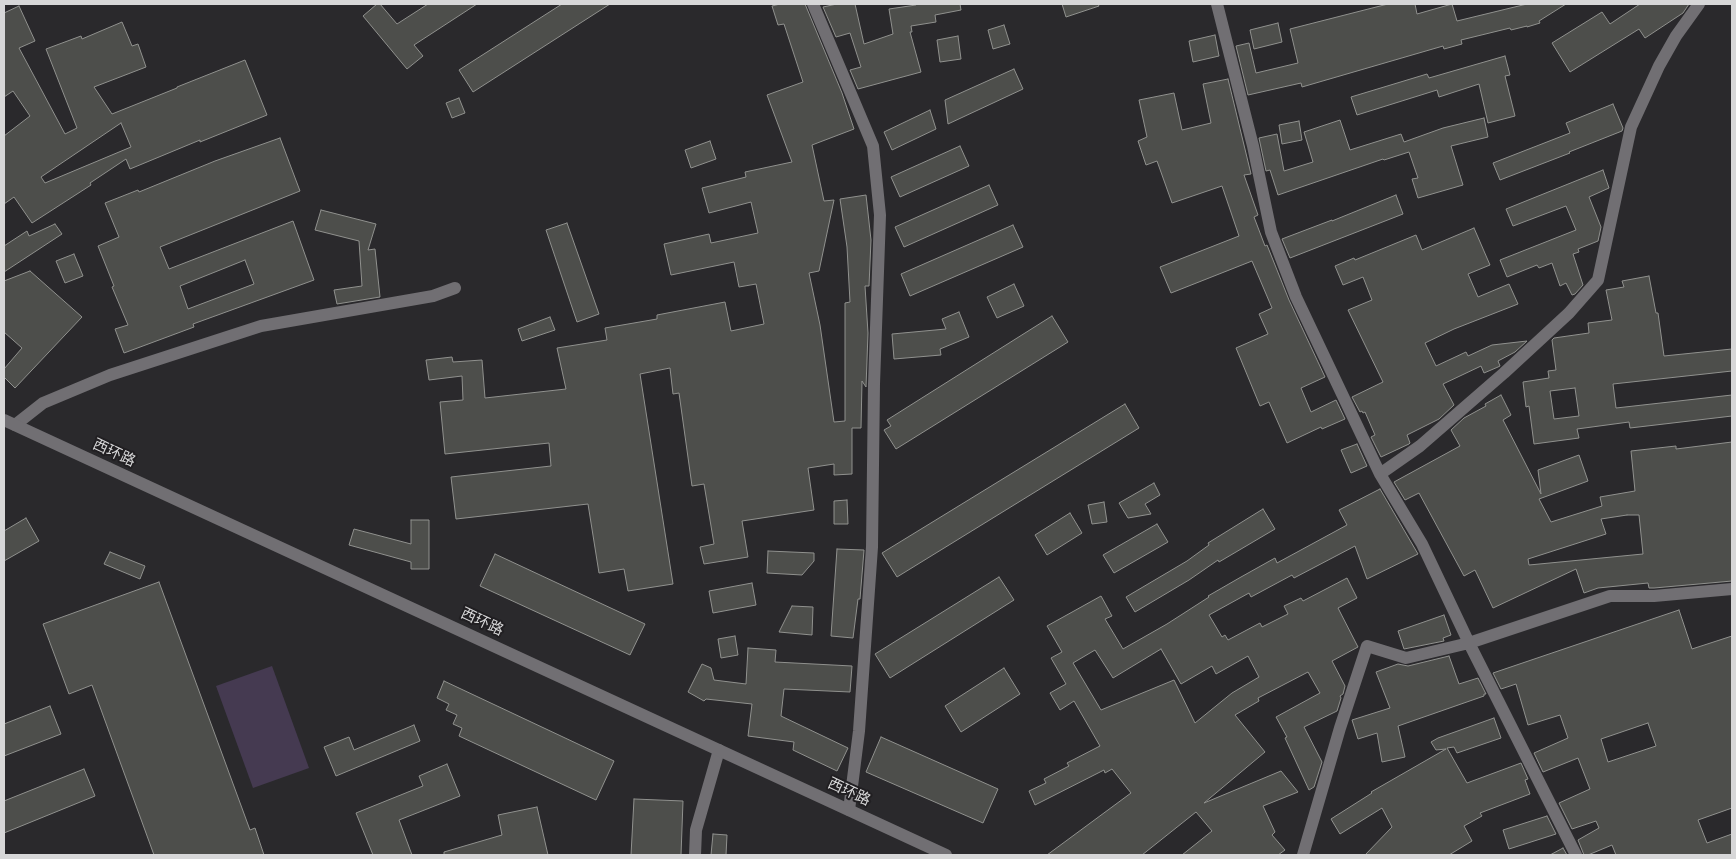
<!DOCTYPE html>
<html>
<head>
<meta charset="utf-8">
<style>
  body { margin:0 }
  #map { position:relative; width:1736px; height:859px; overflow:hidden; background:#2a292c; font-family:Cabin,sans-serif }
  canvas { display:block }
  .frame { position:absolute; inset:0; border:5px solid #d7d7d8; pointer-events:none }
</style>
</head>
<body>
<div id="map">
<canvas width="1736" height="859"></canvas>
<div class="frame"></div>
</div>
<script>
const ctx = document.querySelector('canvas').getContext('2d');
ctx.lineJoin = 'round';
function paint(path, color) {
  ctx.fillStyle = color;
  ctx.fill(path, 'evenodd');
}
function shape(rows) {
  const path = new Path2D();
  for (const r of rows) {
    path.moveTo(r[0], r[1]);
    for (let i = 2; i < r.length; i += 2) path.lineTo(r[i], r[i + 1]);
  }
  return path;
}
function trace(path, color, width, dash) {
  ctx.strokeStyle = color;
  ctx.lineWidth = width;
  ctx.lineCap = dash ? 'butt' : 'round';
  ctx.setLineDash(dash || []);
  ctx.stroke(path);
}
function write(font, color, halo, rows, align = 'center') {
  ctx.font = font + ' Cabin,"Noto Sans SC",sans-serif';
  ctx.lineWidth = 4;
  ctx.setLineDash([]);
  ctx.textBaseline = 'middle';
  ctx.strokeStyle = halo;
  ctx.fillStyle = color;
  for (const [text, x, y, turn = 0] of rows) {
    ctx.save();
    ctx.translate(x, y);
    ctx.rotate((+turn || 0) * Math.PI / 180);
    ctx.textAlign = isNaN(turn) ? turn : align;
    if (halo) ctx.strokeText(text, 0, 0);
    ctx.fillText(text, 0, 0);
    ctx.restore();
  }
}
paint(shape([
  [272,666,309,768,253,788,216,686]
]), '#453a51');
const building = shape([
  [377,4,380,4,397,24,428,4,477,4,414,45,423,56,407,69,363,16,377,4],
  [562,4,610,4,473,92,459,70,562,4],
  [780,4,805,4,842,93,854,129,812,145,824,201,834,200,819,271,809,273,820,325,834,422,845,421,845,303,850,302,847,247,840,199,866,195,871,240,869,286,865,286,868,333,866,387,862,381,861,428,852,428,852,474,834,475,834,464,808,468,814,510,742,521,748,557,704,564,700,547,714,544,704,484,692,486,679,393,673,394,670,368,640,374,673,584,628,591,624,569,599,573,588,504,456,519,451,477,551,466,549,443,445,454,440,402,463,400,462,376,429,380,426,360,452,357,453,362,482,360,485,398,566,389,557,348,607,340,605,328,657,319,657,315,725,302,731,331,764,324,756,284,739,287,734,262,671,275,664,244,709,234,711,243,758,233,751,202,709,213,702,188,746,177,745,172,792,162,767,95,803,82,784,24,778,25,772,6,780,4],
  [837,4,855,4,864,44,893,34,889,9,916,5,915,4,960,4,961,10,935,15,936,22,911,26,912,32,910,32,921,72,858,89,850,70,861,67,850,33,836,37,823,7,837,4],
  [1062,4,1098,4,1099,6,1066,17,1062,4],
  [1388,4,1415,4,1417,14,1452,4,1457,21,1527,4,1566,4,1539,21,1540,23,1527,27,1527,26,1511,30,1510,28,1461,40,1462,44,1444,49,1443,46,1302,87,1301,83,1248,95,1236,46,1249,43,1256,73,1298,63,1290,29,1388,4],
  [1640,4,1689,4,1683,13,1645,38,1639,29,1570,72,1552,43,1602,12,1610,24,1640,4],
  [19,6,35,41,19,48,65,134,77,128,46,49,81,36,82,39,122,22,132,46,138,44,146,67,94,87,112,114,177,88,177,87,245,60,267,115,200,142,200,140,130,169,126,159,90,183,91,185,32,223,14,197,4,204,4,136,30,116,13,91,4,97,4,13,19,6],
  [121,123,131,147,45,183,41,177,121,123],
  [1278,23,1282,42,1254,49,1250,30,1278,23],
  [1004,25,1010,44,993,49,988,30,1004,25],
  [1215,35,1219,56,1193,62,1189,41,1215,35],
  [958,36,961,59,940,62,937,40,958,36],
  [1505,56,1510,75,1505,76,1515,116,1488,123,1479,84,1439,97,1437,90,1357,115,1351,97,1427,74,1429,78,1505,56],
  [1014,69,1023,89,948,124,945,100,1014,69],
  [1228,79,1251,174,1244,175,1258,215,1254,217,1265,246,1267,245,1289,300,1325,377,1301,388,1311,412,1336,400,1345,419,1322,429,1321,427,1287,443,1269,402,1260,406,1236,348,1268,334,1259,314,1272,308,1252,261,1171,293,1160,267,1239,236,1222,186,1172,203,1157,161,1146,165,1138,141,1147,137,1139,100,1174,93,1182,130,1211,123,1203,84,1228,79],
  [459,98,465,113,452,118,446,103,459,98],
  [1613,104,1623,128,1622,131,1569,152,1570,153,1500,180,1493,163,1570,133,1566,123,1613,104],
  [930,110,936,129,892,150,884,132,930,110],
  [1484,118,1488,137,1451,146,1463,185,1418,198,1412,179,1418,178,1409,152,1384,160,1383,159,1278,195,1270,170,1266,171,1259,138,1277,134,1284,171,1313,162,1304,132,1340,120,1350,150,1401,134,1404,142,1443,128,1484,118],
  [1299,121,1302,140,1282,144,1279,125,1299,121],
  [280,138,300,191,160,247,169,269,293,221,314,280,193,324,194,327,124,353,115,329,128,325,112,287,114,286,98,246,119,237,105,203,138,190,139,192,215,161,280,138],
  [245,260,254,284,188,309,180,286,245,260],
  [710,141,716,159,691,168,685,150,710,141],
  [960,146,969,166,900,197,891,177,960,146],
  [1603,170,1609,188,1589,197,1601,227,1598,241,1578,249,1579,252,1573,254,1583,285,1575,294,1572,295,1566,283,1560,286,1552,263,1539,268,1537,265,1507,277,1500,260,1576,230,1566,206,1513,226,1506,209,1603,170],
  [989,185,998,205,904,247,895,227,989,185],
  [1396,195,1403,214,1290,258,1282,239,1332,220,1332,221,1396,195],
  [321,210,376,224,368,250,375,249,380,297,337,304,334,290,362,286,359,241,315,230,321,210],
  [567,223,599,314,577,322,546,230,567,223],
  [55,224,62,234,4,272,4,246,27,231,29,236,55,224],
  [1013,225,1023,247,910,296,901,274,1013,225],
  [1474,228,1490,265,1468,274,1478,297,1509,284,1518,304,1454,329,1425,343,1436,366,1466,352,1468,356,1492,345,1527,341,1515,352,1498,361,1500,366,1498,367,1484,373,1481,366,1443,384,1454,405,1439,419,1407,435,1410,443,1409,444,1381,457,1371,437,1375,435,1365,412,1363,413,1362,411,1360,412,1352,397,1383,382,1348,310,1372,300,1363,277,1343,285,1335,266,1354,258,1355,260,1416,235,1422,250,1474,228],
  [74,254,83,276,65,283,56,261,74,254],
  [30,271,82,317,15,388,4,377,4,369,22,348,4,332,4,281,30,271],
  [1649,276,1656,313,1658,313,1664,356,1732,349,1732,371,1613,384,1616,408,1732,395,1732,416,1630,428,1629,422,1577,429,1579,438,1534,444,1529,406,1526,407,1523,382,1549,378,1548,371,1556,370,1552,340,1554,338,1589,333,1588,323,1612,320,1606,290,1624,287,1622,281,1649,276],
  [1575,388,1579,416,1554,419,1550,391,1575,388],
  [1014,284,1024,306,997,318,987,297,1014,284],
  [959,312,969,337,940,349,941,355,894,359,892,334,946,329,942,319,959,312],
  [1052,316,1068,342,896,449,884,430,891,426,887,420,1052,316],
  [550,317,555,330,522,341,518,329,550,317],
  [1501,395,1511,415,1503,420,1541,494,1538,470,1579,455,1588,481,1539,499,1551,522,1602,506,1600,497,1635,491,1631,451,1676,446,1676,449,1732,442,1732,581,1654,588,1649,588,1648,583,1598,588,1584,593,1576,569,1493,608,1475,570,1464,576,1419,493,1405,500,1394,482,1460,446,1451,430,1464,418,1486,406,1485,404,1501,395],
  [1627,515,1639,515,1643,554,1529,565,1528,559,1606,534,1601,519,1627,515],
  [1125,404,1139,428,897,577,882,553,1125,404],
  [1357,444,1367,466,1351,473,1341,450,1357,444],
  [1154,483,1160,495,1145,504,1151,514,1128,518,1119,503,1154,483],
  [1380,489,1418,554,1367,579,1355,546,1294,578,1292,575,1251,597,1249,593,1209,615,1222,637,1225,635,1228,640,1260,623,1262,627,1288,614,1284,606,1301,598,1303,601,1347,578,1357,598,1338,608,1358,647,1332,661,1345,686,1343,694,1340,696,1341,698,1337,711,1304,727,1322,762,1314,787,1309,790,1285,738,1287,737,1276,717,1320,693,1308,672,1258,698,1259,701,1235,715,1265,752,1204,803,1281,771,1298,792,1263,806,1275,832,1272,835,1285,850,1278,855,1182,855,1212,831,1196,812,1142,855,1047,855,1131,793,1112,769,1105,773,1104,770,1035,805,1029,791,1046,783,1044,779,1069,766,1067,763,1100,746,1074,701,1060,710,1050,693,1066,684,1051,658,1062,652,1047,626,1101,596,1112,616,1105,619,1123,649,1167,624,1209,597,1208,596,1241,577,1275,558,1277,563,1347,525,1339,510,1380,489],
  [1161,649,1181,684,1212,666,1216,674,1248,656,1259,677,1232,693,1195,723,1174,680,1101,710,1073,663,1095,650,1113,678,1161,649],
  [847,500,848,524,834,524,834,501,847,500],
  [1104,502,1107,522,1092,524,1088,505,1104,502],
  [1263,509,1275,529,1219,562,1218,560,1189,580,1135,612,1126,597,1187,561,1209,545,1208,543,1263,509],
  [1070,513,1082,533,1047,555,1035,535,1070,513],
  [26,518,39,541,4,561,4,531,26,518],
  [411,520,429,520,429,569,411,569,411,562,349,545,354,529,411,544,411,520],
  [1157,524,1168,542,1114,573,1103,555,1157,524],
  [837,549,864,550,860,599,858,599,853,638,831,636,837,549],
  [768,551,814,553,814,561,802,575,767,573,768,551],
  [110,552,145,566,140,579,104,564,110,552],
  [495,554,645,624,630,655,480,586,495,554],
  [999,577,1014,600,890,678,875,654,999,577],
  [159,582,250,830,255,828,264,855,154,855,92,685,69,694,43,624,159,582],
  [752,583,756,605,713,613,709,591,752,583],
  [792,606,813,607,812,635,779,632,792,606],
  [1679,610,1692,649,1732,636,1732,808,1698,820,1707,843,1732,834,1732,855,1616,855,1612,845,1588,855,1584,855,1578,840,1599,828,1596,821,1572,829,1559,803,1590,789,1578,758,1543,772,1534,753,1568,738,1560,715,1528,725,1516,684,1501,689,1493,673,1679,610],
  [1648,723,1656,746,1608,762,1601,739,1648,723],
  [1444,615,1451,635,1443,638,1444,641,1404,649,1398,631,1444,615],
  [735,636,738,655,721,658,718,639,735,636],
  [748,648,776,650,775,662,852,666,850,692,784,689,781,716,848,748,837,771,793,750,794,742,748,736,752,704,706,699,704,701,688,692,702,664,711,668,714,680,746,684,748,648],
  [1449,656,1459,684,1478,678,1486,694,1484,694,1484,696,1398,726,1405,757,1382,762,1377,733,1358,739,1352,720,1390,708,1376,672,1398,664,1408,666,1449,656],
  [1004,668,1020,694,961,732,945,706,1004,668],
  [444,681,614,761,596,800,459,736,462,728,453,724,457,715,446,710,449,704,437,698,444,681],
  [50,706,61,734,4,756,4,724,50,706],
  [1494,718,1501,738,1457,753,1454,747,1447,748,1467,783,1521,763,1528,779,1525,780,1530,794,1480,813,1482,816,1464,826,1472,841,1449,855,1365,855,1392,827,1382,808,1340,834,1331,819,1372,793,1371,792,1446,749,1436,750,1431,742,1438,738,1494,718],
  [414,725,420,741,336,776,324,747,349,737,354,750,414,725],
  [881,737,998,789,983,823,866,772,881,737],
  [447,764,460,796,399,820,412,855,373,855,356,813,423,786,419,776,447,764],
  [84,769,95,796,4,833,4,801,84,769],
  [634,799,683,801,681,855,631,855,634,799],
  [537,807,548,855,444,855,444,852,502,835,498,815,537,807],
  [1547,816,1556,834,1509,849,1503,830,1547,816],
  [713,834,727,835,726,855,711,855,713,834],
  [1563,848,1567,855,1550,855,1563,848]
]);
paint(building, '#4d4e4b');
trace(building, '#90918e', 1);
trace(shape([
  [813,4,873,146,880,215,874,384,872,547,859,731,849,810],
  [1217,4,1253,146,1271,232,1296,297,1380,474,1422,544,1469,643,1576,855],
  [15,425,43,403,110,375,261,326,433,296,455,288],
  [1380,474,1420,446,1504,373,1569,313,1598,280,1631,127,1659,66,1676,36,1699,4],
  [695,855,696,830,719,750],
  [1303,855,1340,728,1367,646,1406,658,1469,643,1610,596,1654,596,1732,589]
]), '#716f73', 12);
trace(shape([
  [4,420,946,855]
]), '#716f73', 12);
write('15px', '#d7d7d8', '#211f22', [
  ["西环路",114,453,25],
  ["西环路",482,622,25],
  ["西环路",849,792,25]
]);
</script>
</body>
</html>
